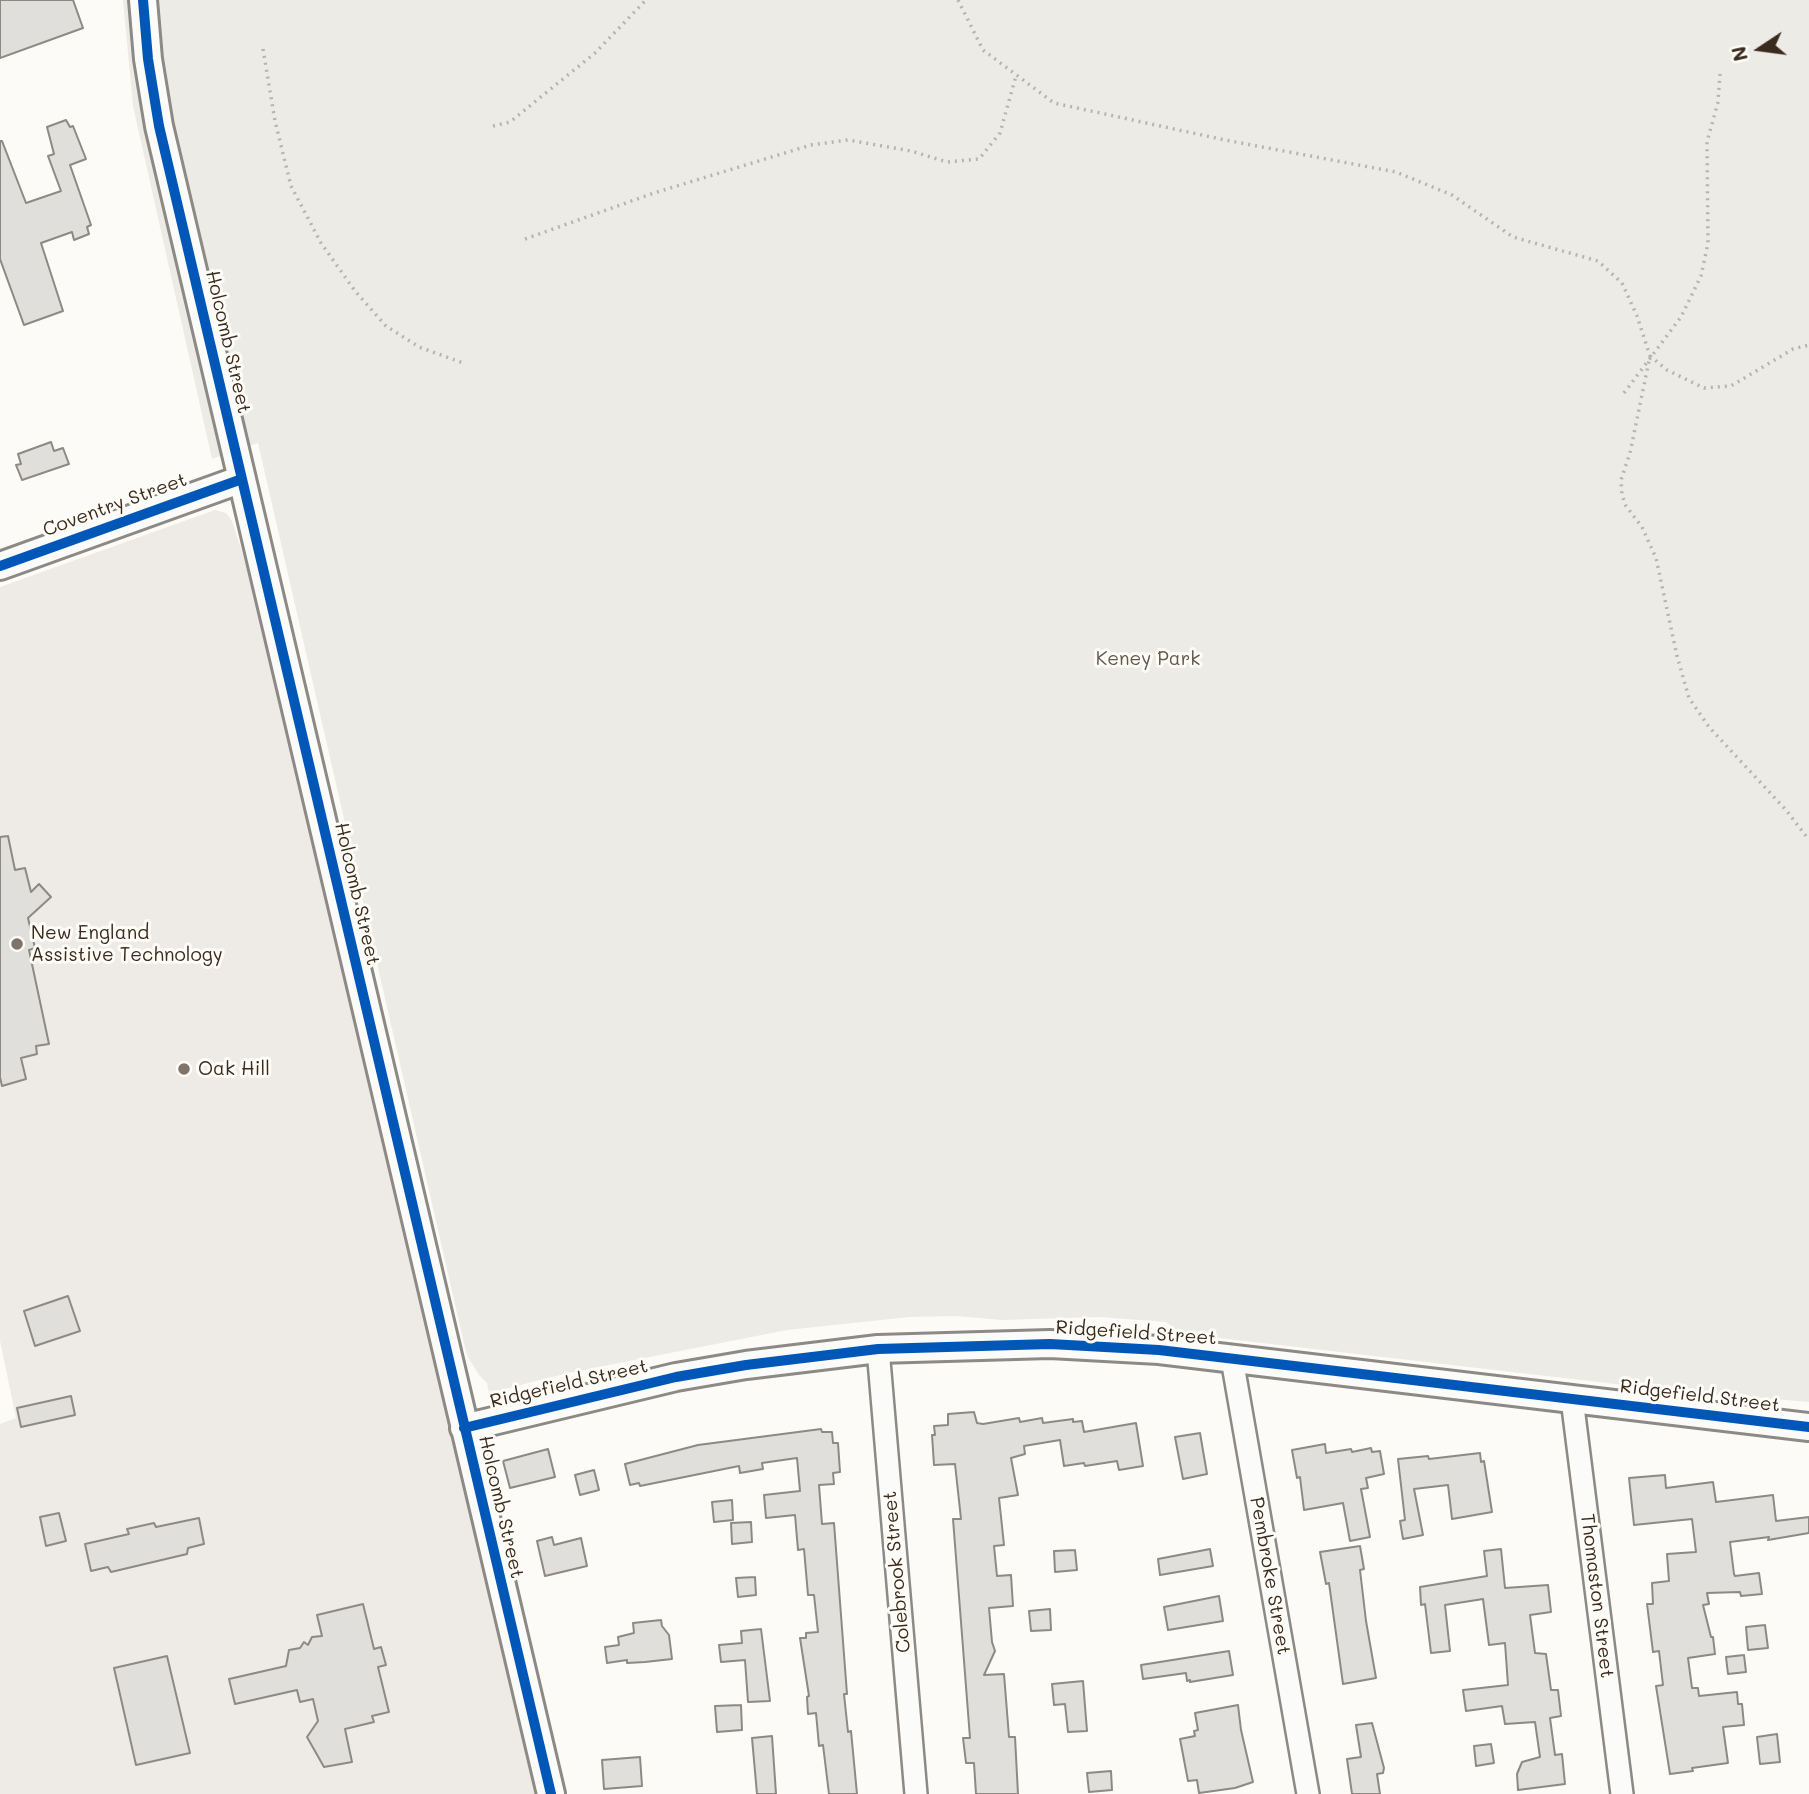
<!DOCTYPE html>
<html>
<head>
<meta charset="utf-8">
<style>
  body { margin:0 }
  #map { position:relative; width:1809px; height:1794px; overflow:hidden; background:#fcfbf8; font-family:Mali,sans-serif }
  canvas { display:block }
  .north { position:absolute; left:1725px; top:14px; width:70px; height:70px; -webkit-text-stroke:5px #fdfcf7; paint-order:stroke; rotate:257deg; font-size:19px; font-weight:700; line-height:28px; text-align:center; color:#3b2a1e }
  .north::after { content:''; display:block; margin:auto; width:24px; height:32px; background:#3b2a1e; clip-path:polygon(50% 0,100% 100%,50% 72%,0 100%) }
</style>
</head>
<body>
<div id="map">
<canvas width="1809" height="1794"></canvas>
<div class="north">N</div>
</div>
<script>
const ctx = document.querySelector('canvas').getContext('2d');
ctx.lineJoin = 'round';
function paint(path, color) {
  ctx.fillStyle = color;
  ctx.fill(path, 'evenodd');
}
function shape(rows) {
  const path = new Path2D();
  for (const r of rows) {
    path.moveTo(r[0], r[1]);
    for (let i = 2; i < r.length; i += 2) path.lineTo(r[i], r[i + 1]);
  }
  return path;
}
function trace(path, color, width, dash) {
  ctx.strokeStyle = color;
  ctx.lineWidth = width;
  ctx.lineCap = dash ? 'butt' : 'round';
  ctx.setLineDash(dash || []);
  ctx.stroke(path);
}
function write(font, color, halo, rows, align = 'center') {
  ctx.font = font + ' Mali,sans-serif';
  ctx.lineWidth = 6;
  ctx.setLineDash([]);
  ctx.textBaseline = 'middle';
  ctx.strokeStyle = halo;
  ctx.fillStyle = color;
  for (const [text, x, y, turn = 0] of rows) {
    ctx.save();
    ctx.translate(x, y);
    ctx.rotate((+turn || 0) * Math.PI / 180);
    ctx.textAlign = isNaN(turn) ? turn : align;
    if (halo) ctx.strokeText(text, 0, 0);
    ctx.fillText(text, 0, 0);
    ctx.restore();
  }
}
paint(shape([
  [215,510,226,513,232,521,258,600,539,1794,0,1794,0,1424,16,1418,0,1341,0,587]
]), '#eeebe7');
paint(shape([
  [123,0,1809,0,1809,1402,1667,1390,1202,1336,1175,1329,1166,1322,1099,1317,1002,1320,955,1316,909,1317,787,1330,568,1373,489,1393,487,1383,479,1375,468,1357,465,1348,258,443,212,459,133,106]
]), '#edebe6');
const building = shape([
  [0,0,73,0,83,28,0,58,0,0],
  [66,120,70,127,73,126,86,159,70,165,91,225,87,227,89,234,74,240,72,232,41,243,63,311,24,325,0,259,0,141,2,141,26,203,61,191,48,156,54,154,47,127,66,120],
  [51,442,54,451,63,448,69,464,22,480,16,465,21,464,18,454,51,442],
  [8,836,15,870,25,868,31,892,39,884,51,897,28,918,35,948,29,950,49,1044,36,1046,37,1054,21,1058,26,1079,2,1086,0,1077,0,837,8,836],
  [68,1296,80,1331,35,1346,24,1311,68,1296],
  [71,1396,75,1415,21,1427,17,1408,71,1396],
  [974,1412,977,1423,983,1424,1019,1418,1020,1422,1042,1418,1043,1423,1073,1419,1073,1422,1082,1421,1084,1432,1136,1423,1143,1466,1119,1470,1117,1461,1085,1466,1084,1463,1064,1466,1060,1440,1024,1446,1025,1454,1011,1458,1018,1495,999,1498,1004,1545,994,1546,997,1576,1011,1575,1013,1606,989,1608,992,1642,995,1651,984,1675,1004,1674,1009,1737,1015,1737,1018,1794,976,1794,974,1763,966,1763,963,1738,970,1738,953,1519,961,1519,955,1464,934,1465,932,1435,935,1435,934,1426,948,1425,948,1414,974,1412],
  [821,1429,822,1432,832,1432,833,1443,838,1443,840,1472,833,1473,834,1484,819,1485,822,1524,834,1523,847,1694,844,1694,848,1732,851,1731,857,1794,829,1794,823,1745,819,1746,816,1713,808,1714,807,1697,809,1696,800,1638,806,1638,806,1633,818,1632,814,1595,808,1595,804,1549,798,1550,795,1515,766,1518,764,1495,800,1491,797,1458,762,1463,763,1469,740,1473,739,1466,640,1486,639,1483,630,1485,625,1464,698,1445,821,1429],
  [1200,1433,1207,1474,1183,1479,1175,1437,1200,1433],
  [1325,1444,1326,1453,1351,1449,1352,1452,1371,1448,1372,1452,1380,1451,1384,1474,1366,1478,1368,1488,1361,1489,1370,1537,1350,1541,1343,1503,1304,1510,1300,1477,1297,1478,1292,1450,1325,1444],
  [548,1449,555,1477,510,1488,503,1461,548,1449],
  [1480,1453,1481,1462,1484,1461,1492,1512,1452,1519,1448,1485,1414,1489,1423,1535,1403,1539,1400,1521,1405,1520,1398,1459,1428,1456,1429,1459,1480,1453],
  [594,1470,599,1490,580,1495,575,1475,594,1470],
  [1665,1475,1666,1488,1713,1482,1716,1502,1773,1495,1776,1521,1809,1517,1809,1533,1768,1540,1769,1537,1730,1542,1734,1574,1735,1576,1759,1573,1762,1594,1741,1596,1740,1592,1707,1593,1709,1604,1703,1605,1711,1637,1713,1637,1715,1654,1688,1658,1692,1688,1698,1688,1699,1696,1737,1692,1738,1704,1742,1704,1744,1725,1723,1727,1728,1763,1692,1768,1693,1771,1670,1774,1656,1686,1663,1685,1659,1651,1653,1652,1647,1604,1653,1604,1652,1583,1669,1581,1667,1554,1696,1552,1692,1519,1634,1525,1629,1478,1665,1475],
  [732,1500,733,1520,714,1522,712,1502,732,1500],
  [59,1513,66,1541,46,1546,40,1517,59,1513],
  [199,1518,204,1544,188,1548,187,1554,111,1572,108,1567,91,1571,85,1544,129,1534,127,1529,154,1523,156,1527,199,1518],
  [751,1522,752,1542,732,1544,731,1523,751,1522],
  [552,1537,554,1545,581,1538,587,1566,545,1576,537,1541,552,1537],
  [1360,1546,1364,1569,1360,1570,1366,1621,1376,1678,1343,1684,1329,1583,1326,1584,1320,1552,1360,1546],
  [1210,1549,1213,1566,1160,1575,1158,1559,1210,1549],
  [1501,1549,1505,1588,1548,1585,1551,1612,1530,1615,1535,1653,1546,1654,1551,1690,1558,1690,1561,1716,1550,1718,1555,1755,1562,1754,1565,1784,1518,1790,1517,1774,1522,1762,1540,1757,1535,1722,1505,1724,1502,1706,1466,1711,1463,1690,1508,1685,1505,1643,1489,1645,1483,1599,1445,1605,1450,1651,1431,1653,1425,1604,1421,1605,1420,1587,1487,1576,1484,1551,1501,1549],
  [1075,1550,1077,1570,1055,1572,1054,1551,1075,1550],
  [755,1577,756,1595,738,1597,736,1578,755,1577],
  [1219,1596,1223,1621,1168,1630,1164,1607,1219,1596],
  [363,1604,374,1649,381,1647,386,1665,378,1667,389,1712,372,1716,374,1722,345,1729,352,1762,324,1767,307,1737,318,1721,313,1699,300,1702,297,1690,235,1704,229,1679,286,1666,289,1650,300,1648,304,1642,308,1645,312,1637,322,1636,317,1615,363,1604],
  [1050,1609,1051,1630,1031,1631,1029,1611,1050,1609],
  [661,1620,662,1626,669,1635,672,1659,645,1662,627,1663,627,1660,607,1663,605,1647,619,1645,618,1637,634,1633,633,1623,661,1620],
  [1765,1625,1768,1648,1748,1650,1746,1627,1765,1625],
  [761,1629,770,1701,748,1702,745,1660,721,1662,719,1645,742,1643,741,1631,761,1629],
  [1229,1651,1233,1675,1190,1682,1190,1680,1187,1681,1186,1673,1143,1679,1141,1665,1229,1651],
  [1744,1655,1746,1672,1728,1674,1726,1657,1744,1655],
  [167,1656,190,1753,136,1765,114,1668,167,1656],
  [1083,1681,1087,1731,1068,1732,1065,1704,1054,1705,1052,1684,1083,1681],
  [741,1705,742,1730,717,1732,715,1706,741,1705],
  [1238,1705,1241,1730,1253,1782,1235,1788,1199,1793,1197,1780,1188,1781,1180,1739,1195,1736,1194,1731,1198,1730,1195,1713,1238,1705],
  [1372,1723,1384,1768,1383,1773,1377,1774,1380,1794,1352,1794,1347,1759,1361,1757,1356,1725,1372,1723],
  [1777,1734,1780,1762,1760,1764,1757,1737,1777,1734],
  [772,1736,776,1794,757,1794,752,1738,772,1736],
  [1491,1744,1494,1763,1476,1766,1474,1746,1491,1744],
  [640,1757,642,1786,604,1789,602,1760,640,1757],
  [1111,1771,1112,1790,1089,1792,1087,1773,1111,1771]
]);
paint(building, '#e0dfdc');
trace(building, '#8d8985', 2);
const minor = shape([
  [878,1349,916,1794],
  [1232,1359,1308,1794],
  [1572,1399,1622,1794]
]);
const tertiary = shape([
  [143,0,148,59,159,126,551,1794],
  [0,566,242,479],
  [464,1428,676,1377,746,1365,878,1349,1050,1344,1159,1350,1809,1427]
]);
trace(minor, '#8d8985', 26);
trace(tertiary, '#8d8985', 32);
trace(shape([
  [958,0,983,50,1054,103,1225,140,1396,172,1452,195,1513,237,1598,261,1622,283,1637,316,1650,356,1630,453,1621,480,1622,495,1626,506,1642,527,1656,558,1677,656,1689,698,1709,727,1786,810,1809,840],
  [263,49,275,121,291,186,321,243,355,291,386,326,419,347,463,363],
  [493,126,510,122,595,53,646,0],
  [525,239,654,193,811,145,848,140,911,151,947,162,979,159,1000,133,1016,76],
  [1650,356,1667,370,1704,388,1731,386,1793,349,1809,345],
  [1624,393,1681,317,1701,276,1708,243,1707,142,1718,102,1720,74]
]), '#b6b4b1', 3.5, [2, 5]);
trace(minor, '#fbfbf9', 21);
trace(tertiary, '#fbfbf9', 26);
trace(shape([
  [143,0,148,59,159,126,551,1794],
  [0,566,242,479],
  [464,1428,676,1377,746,1365,878,1349,1050,1344,1159,1350,1809,1427]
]), '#0057b8', 10);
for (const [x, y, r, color] of [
  [17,944,7,"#7f736a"],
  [184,1069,7,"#7f736a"]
]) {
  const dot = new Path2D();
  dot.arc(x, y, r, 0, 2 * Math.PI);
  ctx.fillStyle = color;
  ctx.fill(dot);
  trace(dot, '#fdfcf7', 2.5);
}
write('19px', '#3b2a1e', '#fdfcf7', [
  ["Holcomb Street",228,342,77],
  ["Coventry Street",115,505,-20],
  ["Holcomb Street",357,894,77],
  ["Ridgefield Street",1136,1333,4],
  ["Ridgefield Street",569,1384,-13],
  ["Ridgefield Street",1700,1396,7],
  ["Holcomb Street",501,1507,77],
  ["Colebrook Street",897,1572,-95],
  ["Pembroke Street",1270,1576,80],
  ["Thomaston Street",1597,1596,83]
]);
write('19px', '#64574c', '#fdfcf7', [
  ["Keney Park",1148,659]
]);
write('19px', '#3b2a1e', '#fdfcf7', [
  ["New England",31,933],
  ["Assistive Technology",31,955],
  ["Oak Hill",198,1069]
], 'left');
</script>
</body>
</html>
